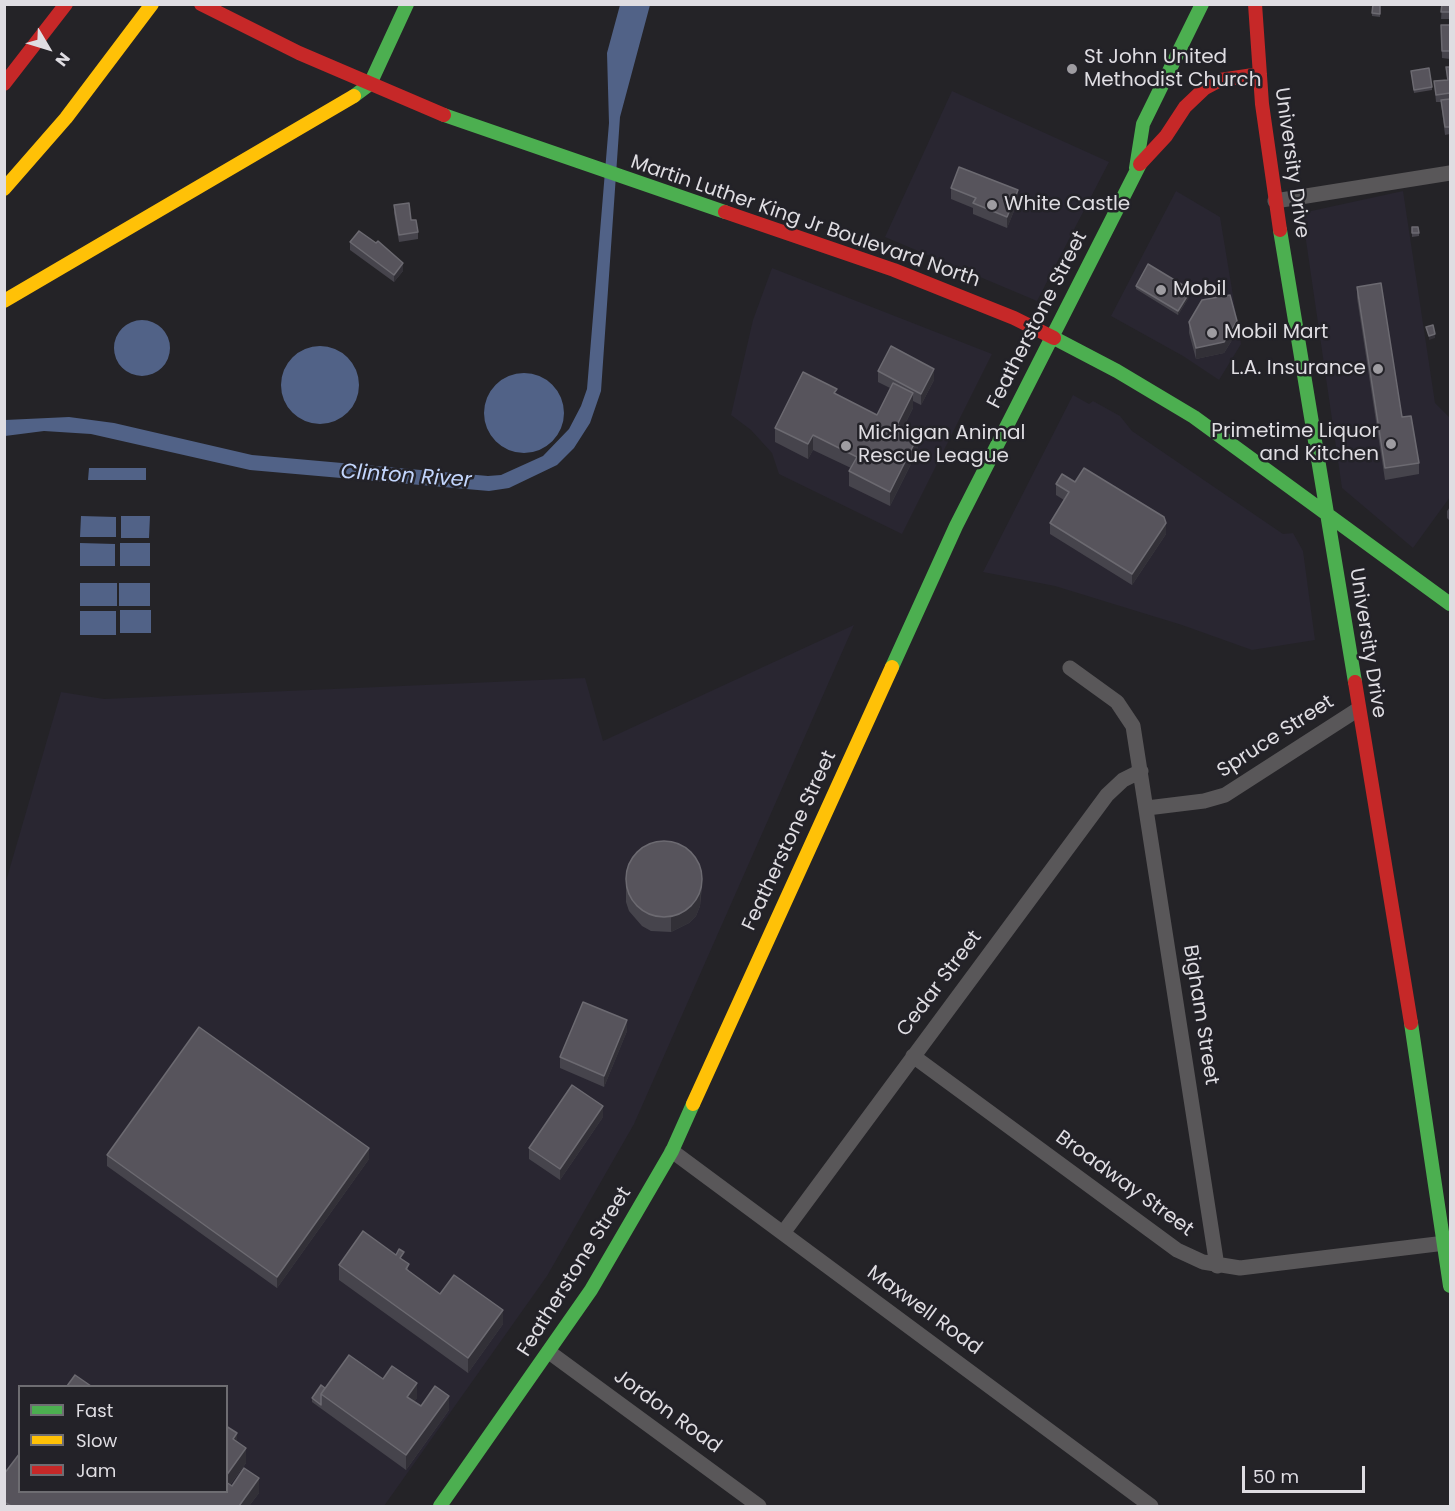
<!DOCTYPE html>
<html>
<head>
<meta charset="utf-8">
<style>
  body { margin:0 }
  #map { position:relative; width:1455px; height:1511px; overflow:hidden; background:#242327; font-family:Poppins,sans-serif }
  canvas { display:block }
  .frame { position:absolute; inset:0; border:6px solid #dfdde2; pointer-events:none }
  .legend { position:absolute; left:18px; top:1385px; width:210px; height:108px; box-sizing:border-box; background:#232228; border:2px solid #6e6d72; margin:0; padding:8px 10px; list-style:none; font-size:18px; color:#dfdde2 }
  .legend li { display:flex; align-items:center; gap:12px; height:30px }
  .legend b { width:30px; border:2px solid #6e6d72 }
  .north { position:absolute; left:18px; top:18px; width:60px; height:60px; -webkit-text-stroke:4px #232228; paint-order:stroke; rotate:128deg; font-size:16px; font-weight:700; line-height:24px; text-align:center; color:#dfdde2 }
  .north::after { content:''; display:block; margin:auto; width:21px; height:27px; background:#dfdde2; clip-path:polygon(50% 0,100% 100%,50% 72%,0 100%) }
  .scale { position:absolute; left:1242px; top:1466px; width:123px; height:27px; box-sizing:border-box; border:3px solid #dfdde2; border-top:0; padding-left:8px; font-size:18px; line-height:21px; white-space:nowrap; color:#dfdde2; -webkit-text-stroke:4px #232228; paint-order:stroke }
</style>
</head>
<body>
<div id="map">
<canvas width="1455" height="1511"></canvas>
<div class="frame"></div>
<ul class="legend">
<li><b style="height:8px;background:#4caf50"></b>Fast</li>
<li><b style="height:8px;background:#ffc107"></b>Slow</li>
<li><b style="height:8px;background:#c62828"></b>Jam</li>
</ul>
<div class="north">N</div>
<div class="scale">50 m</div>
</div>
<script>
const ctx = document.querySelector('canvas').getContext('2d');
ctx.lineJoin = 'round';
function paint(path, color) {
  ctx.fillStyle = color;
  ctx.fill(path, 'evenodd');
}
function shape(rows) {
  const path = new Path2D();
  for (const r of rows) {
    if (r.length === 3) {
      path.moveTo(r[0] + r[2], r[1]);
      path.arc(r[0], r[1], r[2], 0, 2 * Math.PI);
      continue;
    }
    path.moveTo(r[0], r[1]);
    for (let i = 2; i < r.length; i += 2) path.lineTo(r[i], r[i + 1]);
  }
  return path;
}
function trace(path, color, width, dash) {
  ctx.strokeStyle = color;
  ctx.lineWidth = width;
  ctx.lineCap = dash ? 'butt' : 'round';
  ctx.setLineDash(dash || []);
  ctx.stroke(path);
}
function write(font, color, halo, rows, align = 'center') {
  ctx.font = font + ' Poppins,sans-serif';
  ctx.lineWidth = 5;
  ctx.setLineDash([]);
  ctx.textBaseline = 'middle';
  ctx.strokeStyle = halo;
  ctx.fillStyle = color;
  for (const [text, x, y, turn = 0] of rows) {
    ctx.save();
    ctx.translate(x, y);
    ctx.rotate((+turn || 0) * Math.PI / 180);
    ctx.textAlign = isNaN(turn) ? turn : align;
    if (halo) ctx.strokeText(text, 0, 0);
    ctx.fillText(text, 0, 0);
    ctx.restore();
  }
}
paint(shape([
  [952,91,1109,162,1037,301,885,237],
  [1176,191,1220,217,1241,344,1219,380,1183,356,1111,316],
  [1403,191,1435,403,1450,418,1450,497,1413,548,1342,488,1302,213],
  [772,268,992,354,902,534,779,474,772,453,751,430,731,415,753,320],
  [1073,395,1089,404,1093,401,1120,416,1132,431,1283,534,1293,533,1303,551,1315,640,1252,650,1182,625,1055,586,983,572],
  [854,625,634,1124,547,1276,384,1506,5,1506,4,888,61,692,104,699,585,678,603,741],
  [20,1386,226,1386,226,1492,20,1492]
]), '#292631');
paint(shape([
  [620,5,650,5,620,117,601,391,590,423,574,448,557,465,509,488,489,491,250,470,91,434,44,431,5,436,5,420,69,417,114,423,252,455,488,476,501,475,543,456,569,429,581,406,587,389,609,123,607,53],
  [142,348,28],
  [320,385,39],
  [524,413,40],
  [89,468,146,468,146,480,88,480],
  [81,516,116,517,116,537,80,537],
  [121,516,150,516,149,538,121,538],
  [80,543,115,544,115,566,80,566],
  [120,543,150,543,150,566,120,566],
  [80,583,117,583,117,606,80,606],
  [119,583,150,583,150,606,119,606],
  [120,610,151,610,151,633,120,633],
  [80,611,116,611,116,635,80,635]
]), '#516287');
trace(shape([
  [1275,201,1450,173],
  [1070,668,1117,702,1133,726,1217,1266],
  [1147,808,1204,801,1225,795,1357,710],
  [913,1056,1177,1250,1203,1262,1240,1268,1445,1243],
  [672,1151,1151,1506],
  [783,1233,1107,795,1123,780,1141,771],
  [549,1352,759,1506]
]), '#595759', 15);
trace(shape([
  [354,96,370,84,407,4],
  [444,115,725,212],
  [1136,168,1143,124,1202,4],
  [1280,230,1355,682],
  [1054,338,1117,371,1194,417,1450,604],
  [892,667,956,526,1140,164],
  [1411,1023,1450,1286],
  [440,1506,591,1290,672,1151,693,1104]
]), '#4caf50', 14);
trace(shape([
  [4,189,66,118,152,4],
  [4,301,354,96],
  [693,1104,892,667]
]), '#ffc107', 14);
trace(shape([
  [201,4,299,53,444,115],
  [1255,4,1262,104,1280,230],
  [4,84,66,4],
  [1140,164,1166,136,1185,107,1205,88,1220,80,1260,74],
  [725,212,894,270,1014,318,1054,338],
  [1355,682,1411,1023]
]), '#c62828', 14);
paint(shape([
  [1380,4,1380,17,1372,16,1372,13],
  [1442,4,1450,4,1450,19,1441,19],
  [1441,25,1450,25,1450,59,1442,58],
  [1446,67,1450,67,1450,134,1445,135,1441,102,1436,102,1434,81,1447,80],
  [1411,71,1432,87,1432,90,1414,93],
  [951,188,1018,201,1007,228,973,214,973,208,951,199],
  [394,205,411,220,418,232,418,239,399,242,394,213],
  [1412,227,1419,233,1419,236,1412,237],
  [350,242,403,271,394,282,350,250],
  [1136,286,1191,294,1178,315,1136,289],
  [1357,287,1419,463,1419,474,1385,480,1357,298],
  [1189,322,1237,332,1224,353,1196,359,1189,333],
  [878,371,934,380,921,405,913,401,913,408,903,428,918,450,890,506,849,486,849,471,851,468,813,450,808,459,775,442,775,428,837,394,877,415,890,388,878,382],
  [1075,482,1166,534,1132,585,1050,534,1050,523,1064,500,1056,495,1056,484],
  [1450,507,1450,521,1447,518,1447,511],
  [702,886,700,906,696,916,689,923,671,932,651,931,642,926,629,911,626,902,626,887],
  [627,1031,604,1087,560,1068,560,1057],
  [603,1117,560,1180,529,1159,529,1148],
  [107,1155,369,1159,277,1288,107,1166],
  [404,1260,409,1271,440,1294,503,1324,468,1373,339,1280,339,1265],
  [383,1379,417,1398,414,1401,421,1406,449,1410,406,1470,312,1402,312,1398,325,1388],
  [237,1441,246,1463,230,1485,259,1493,249,1506,4,1506,4,1474,226,1491]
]), '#46444c');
paint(shape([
  [1018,190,1018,201,1007,228,1007,217],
  [403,263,403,271,394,282,394,275],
  [1191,290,1191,294,1178,315,1178,311],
  [1237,321,1237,332,1224,353,1196,359,1196,348],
  [1435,334,1435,338,1429,340,1429,336],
  [934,369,934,380,921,405,921,394],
  [913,393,913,408,897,440,897,425],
  [813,435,813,450,808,459,808,444],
  [918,436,918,450,890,506,890,492],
  [1166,523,1166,534,1132,585,1132,574],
  [702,872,700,906,696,916,689,923,671,932,671,918],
  [627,1020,627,1031,604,1087,604,1076],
  [603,1106,603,1117,560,1180,560,1169],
  [369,1148,369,1159,277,1288,277,1277],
  [503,1310,503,1324,468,1373,468,1358],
  [417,1383,417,1398,407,1411,407,1397],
  [449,1396,449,1410,406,1470,406,1455],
  [237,1433,237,1448,233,1439],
  [246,1448,246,1463,226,1490,226,1476],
  [259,1478,259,1493,249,1506,239,1506]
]), '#323037');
const building = shape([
  [1373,4,1380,4,1380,14,1372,13,1373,4],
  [1442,4,1450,4,1450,12,1441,12,1442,4],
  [1441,25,1450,25,1450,51,1442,51,1441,25],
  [1446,67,1450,67,1450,93,1436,95,1434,81,1448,80,1446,67],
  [1429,68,1432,87,1414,90,1411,71,1429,68],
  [1450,99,1450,127,1445,127,1441,100,1450,99],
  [959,167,1018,190,1007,217,973,203,976,198,951,188,959,167],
  [409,203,411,220,416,220,418,232,399,235,394,205,409,203],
  [1412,227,1418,227,1419,233,1412,233,1412,227],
  [359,231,376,243,378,241,403,263,394,275,350,242,359,231],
  [1148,264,1191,290,1178,311,1136,286,1148,264],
  [1381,283,1402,417,1411,416,1419,463,1385,468,1357,287,1381,283],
  [1230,295,1237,321,1224,342,1196,348,1189,322,1202,300,1230,295],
  [1433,325,1435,334,1429,336,1426,327,1433,325],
  [891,346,934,369,921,394,878,371,891,346],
  [803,372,837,389,834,393,877,415,893,383,913,393,897,425,918,436,890,492,849,471,857,457,813,435,808,444,775,428,803,372],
  [1084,468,1164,517,1166,523,1132,574,1050,523,1069,492,1056,484,1062,474,1075,482,1084,468],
  [664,879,38],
  [583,1002,627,1020,604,1076,560,1057,583,1002],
  [199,1027,369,1148,277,1277,107,1155,199,1027],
  [572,1085,603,1106,560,1169,529,1148,572,1085],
  [363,1231,396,1255,399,1249,404,1252,400,1258,409,1264,406,1269,440,1294,454,1275,503,1310,468,1358,339,1265,363,1231],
  [349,1355,383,1379,392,1366,417,1383,407,1397,421,1406,435,1386,449,1396,406,1455,321,1394,349,1355],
  [75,1375,91,1386,67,1386,75,1375],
  [321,1385,325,1388,321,1394,321,1405,312,1398,321,1385],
  [226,1426,237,1433,233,1439,246,1448,226,1476,226,1426],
  [20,1453,20,1491,226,1491,226,1482,232,1486,244,1468,259,1478,239,1506,11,1506,4,1502,4,1474,20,1453]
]);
paint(building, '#57545c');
trace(building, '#6c6a71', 1.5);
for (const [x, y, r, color] of [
  [1072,69,6,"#9e9ca1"],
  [992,205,6,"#9e9ca1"],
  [1161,290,6,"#9e9ca1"],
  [1212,333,6,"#9e9ca1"],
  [1378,369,6,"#9e9ca1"],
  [1391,444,6,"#9e9ca1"],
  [846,446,6,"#9e9ca1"]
]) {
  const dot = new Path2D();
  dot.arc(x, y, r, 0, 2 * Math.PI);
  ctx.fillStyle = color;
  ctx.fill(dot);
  trace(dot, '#232228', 2);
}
write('20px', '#dfdde2', '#232228', [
  ["St John United",1084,58],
  ["Methodist Church",1084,81],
  ["White Castle",1004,205],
  ["Mobil",1173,290],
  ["Mobil Mart",1224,333],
  ["L.A. Insurance",1366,369,"right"],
  ["Primetime Liquor",1379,432,"right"],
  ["and Kitchen",1379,455,"right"],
  ["Michigan Animal",858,434],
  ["Rescue League",858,457]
], 'left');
write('20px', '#dfdde2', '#232228', [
  ["University Drive",1291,163,82],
  ["Martin Luther King Jr Boulevard North",805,222,19],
  ["Featherstone Street",1038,320,-63],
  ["University Drive",1367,643,81],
  ["Spruce Street",1276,737,-33],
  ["Featherstone Street",790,841,-65],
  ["Cedar Street",940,984,-53],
  ["Bigham Street",1200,1015,81],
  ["Broadway Street",1124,1184,36],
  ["Featherstone Street",575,1272,-58],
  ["Maxwell Road",924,1311,36],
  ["Jordon Road",667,1412,36]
]);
write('italic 21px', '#c3d6fd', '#232228', [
  ["Clinton River",406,477,4]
]);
</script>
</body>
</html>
